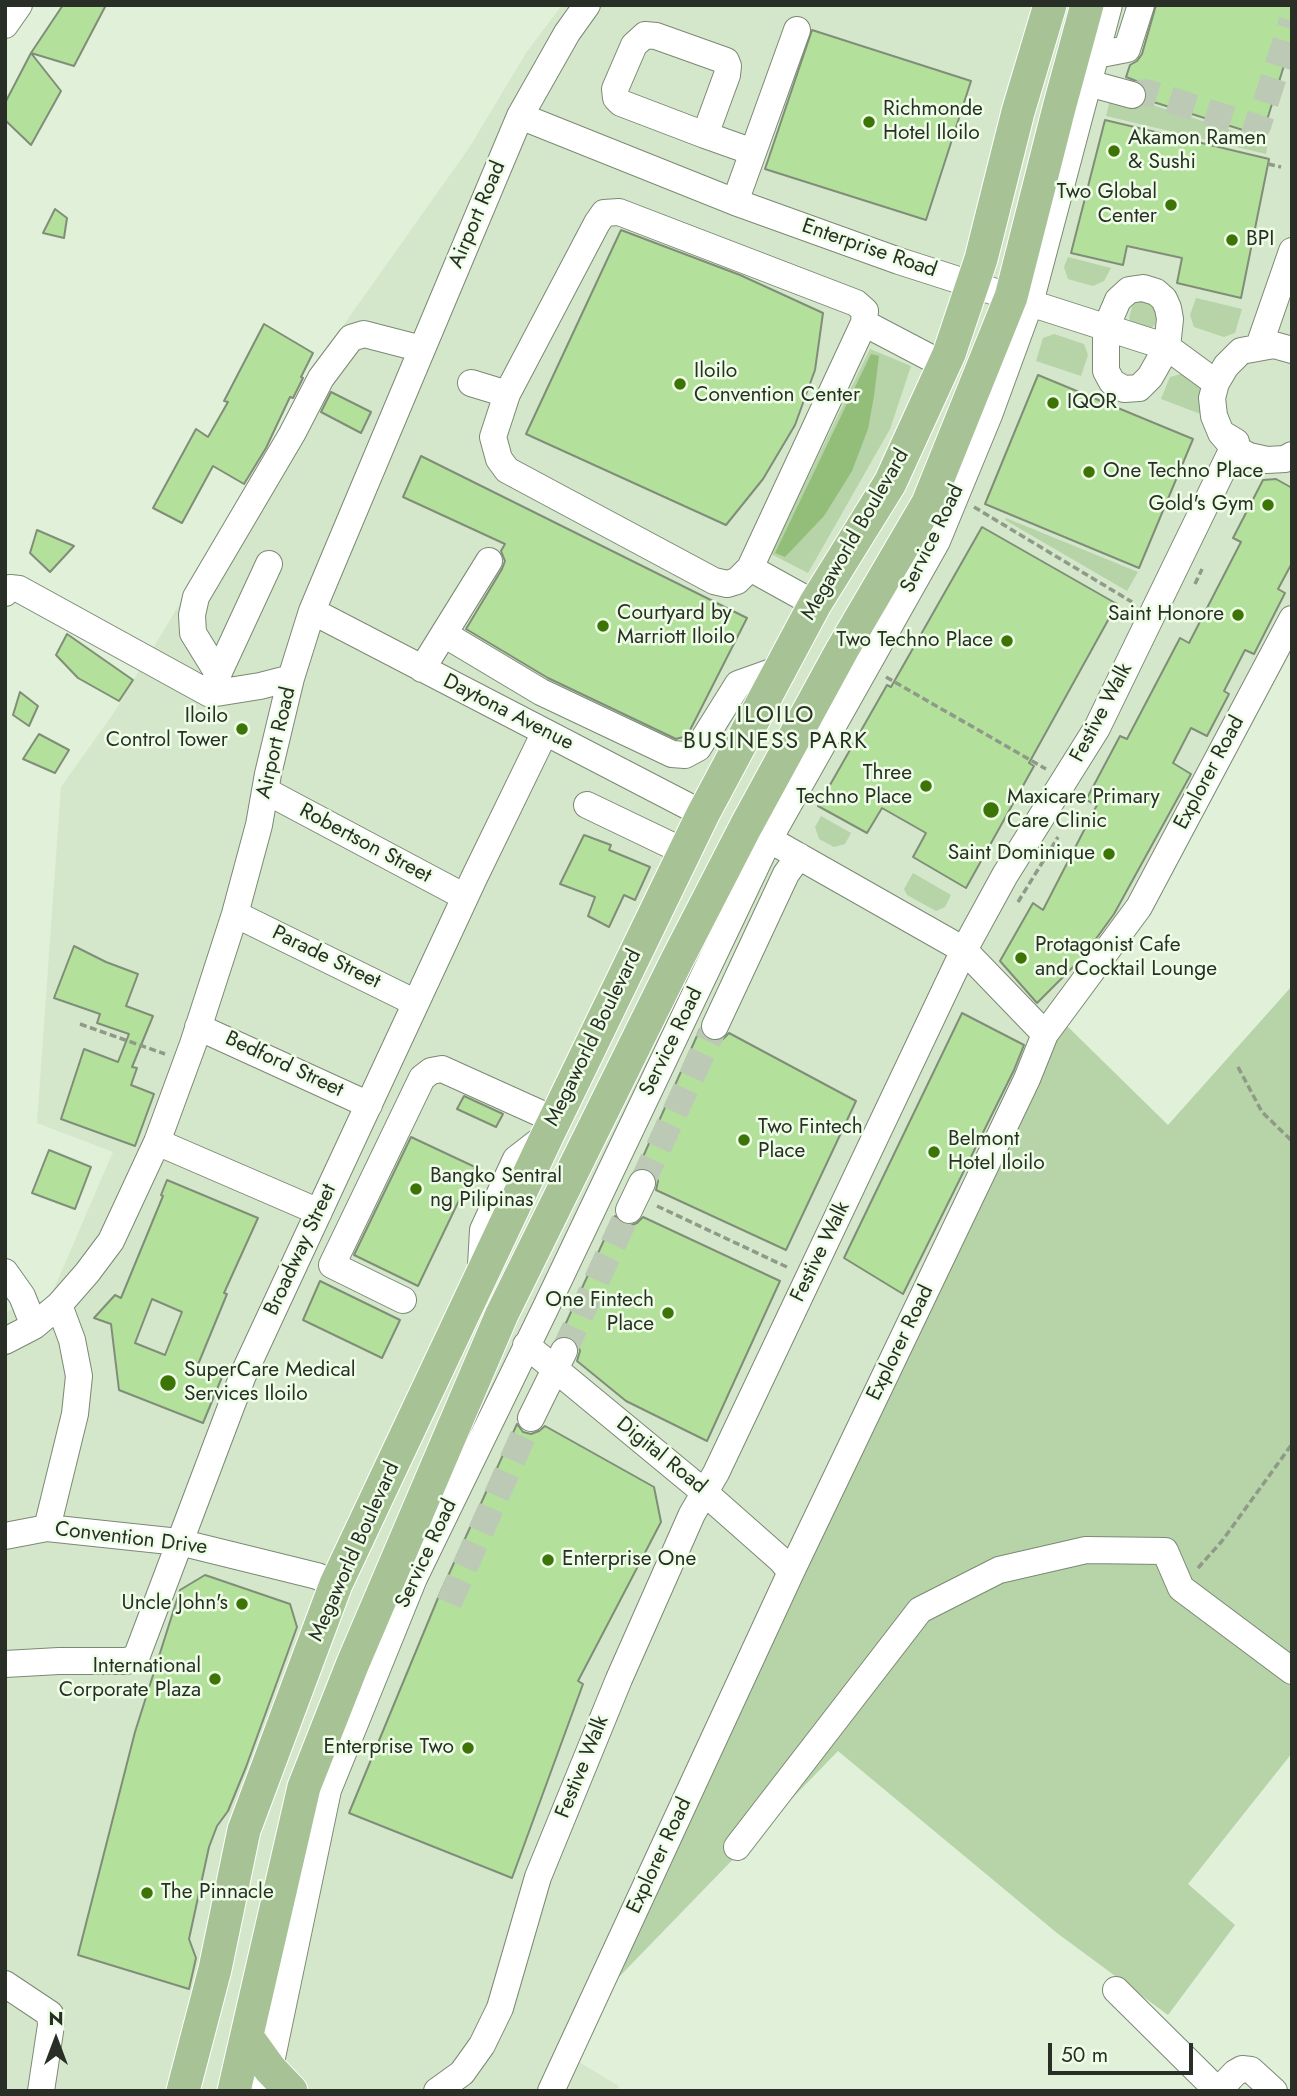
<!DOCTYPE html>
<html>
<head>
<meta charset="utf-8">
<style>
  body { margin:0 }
  #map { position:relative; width:1297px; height:2096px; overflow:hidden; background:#e1f0d9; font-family:Jost,sans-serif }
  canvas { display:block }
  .frame { position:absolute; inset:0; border:7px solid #292f26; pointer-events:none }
  .north { position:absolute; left:21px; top:2005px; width:70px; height:70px; -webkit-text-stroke:5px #eefee6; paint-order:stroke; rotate:0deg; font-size:19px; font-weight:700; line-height:28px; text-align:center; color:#292f26 }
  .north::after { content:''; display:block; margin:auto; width:24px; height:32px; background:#292f26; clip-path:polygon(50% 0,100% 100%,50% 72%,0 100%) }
  .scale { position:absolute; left:1048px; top:2043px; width:145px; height:32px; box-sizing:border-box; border:4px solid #292f26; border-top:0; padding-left:9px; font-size:21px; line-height:24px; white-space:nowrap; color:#292f26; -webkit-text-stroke:5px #eefee6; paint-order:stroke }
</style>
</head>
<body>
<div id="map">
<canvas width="1297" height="2096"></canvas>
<div class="frame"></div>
<div class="north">N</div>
<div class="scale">50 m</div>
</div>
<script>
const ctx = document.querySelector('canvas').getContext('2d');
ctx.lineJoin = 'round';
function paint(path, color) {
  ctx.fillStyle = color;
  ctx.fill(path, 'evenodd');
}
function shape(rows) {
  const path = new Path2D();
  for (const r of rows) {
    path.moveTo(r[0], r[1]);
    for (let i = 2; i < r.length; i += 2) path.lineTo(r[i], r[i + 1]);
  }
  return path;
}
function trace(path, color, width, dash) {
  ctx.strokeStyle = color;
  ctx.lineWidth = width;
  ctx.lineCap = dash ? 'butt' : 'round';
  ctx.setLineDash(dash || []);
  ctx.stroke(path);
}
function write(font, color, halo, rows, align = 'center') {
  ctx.font = font + ' Jost,sans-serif';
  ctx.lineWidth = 5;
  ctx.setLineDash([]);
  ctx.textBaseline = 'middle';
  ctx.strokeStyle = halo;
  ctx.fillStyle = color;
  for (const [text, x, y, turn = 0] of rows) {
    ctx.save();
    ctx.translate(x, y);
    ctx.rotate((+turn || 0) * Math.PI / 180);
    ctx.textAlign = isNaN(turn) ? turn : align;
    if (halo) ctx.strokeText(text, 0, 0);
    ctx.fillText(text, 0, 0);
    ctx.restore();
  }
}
paint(shape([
  [562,5,1292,5,1292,634,1056,1036,577,2061,619,2086,615,2091,5,2091,5,1312,50,1298,113,1152,37,1123,61,787,113,714,228,524,306,378,469,148,526,53]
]), '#d4e7ca');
paint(shape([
  [1112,92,1268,142,1266,154,1106,116],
  [1068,257,1111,268,1104,281,1093,286,1068,279,1064,267],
  [1143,298,1154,302,1157,314,1155,325,1145,332,1134,328,1129,318,1133,304],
  [1196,298,1242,309,1235,333,1224,337,1194,327,1190,315],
  [1054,334,1084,344,1088,355,1081,376,1036,361,1043,338],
  [870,349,911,366,890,429,808,573,771,554],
  [1181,374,1210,385,1206,416,1161,399,1170,377],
  [1006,518,1138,572,1127,591,1005,520],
  [821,816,851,833,845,844,834,847,819,839,815,827],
  [913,873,951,895,945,907,936,911,907,895,904,889],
  [1292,986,1292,1753,1188,1884,1235,1925,1168,2015,1057,1933,838,1751,615,1981,1056,1036,1065,1024,1168,1125]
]), '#b7d3a8');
paint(shape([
  [871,354,879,356,874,396,868,429,852,471,824,516,785,557,775,553]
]), '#92be7a');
const building = shape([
  [63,5,106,5,74,66,31,53,63,5],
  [1156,5,1292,5,1292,40,1262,136,1147,100,1147,92,1144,84,1126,77,1130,65,1137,61,1142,54,1156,5],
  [812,30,971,81,926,220,765,169,812,30],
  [31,53,61,91,31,145,5,120,5,103,31,53],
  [1105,120,1269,159,1241,298,1177,283,1182,258,1127,246,1123,265,1071,253,1105,120],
  [55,209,67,218,64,238,43,233,55,209],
  [621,230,740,275,823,313,815,370,795,425,763,479,726,525,526,434,621,230],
  [264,324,313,353,301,377,303,378,293,398,290,397,266,448,244,484,213,466,182,523,153,508,196,429,208,437,228,402,224,401,264,324],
  [1038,375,1193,439,1139,568,985,504,1038,375],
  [331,392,371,412,361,433,321,412,331,392],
  [421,456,747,618,687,736,676,739,548,678,466,629,502,569,505,561,501,551,505,544,403,497,421,456],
  [1276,479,1292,488,1292,563,1278,589,1285,593,1254,654,1245,650,1224,691,1229,694,1207,736,1191,728,1173,763,1191,774,1114,914,1082,958,1037,1003,1000,961,1033,903,1043,910,1097,805,1086,800,1120,736,1127,739,1180,638,1189,643,1241,542,1233,538,1263,480,1276,479],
  [982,527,1117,604,1029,763,1034,766,966,888,913,857,926,833,882,808,867,833,818,806,887,685,891,687,982,527],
  [37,530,74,546,50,572,30,553,37,530],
  [67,634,133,680,119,701,78,678,56,655,67,634],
  [20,692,38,706,29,726,13,715,20,692],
  [39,734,69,750,55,773,23,759,39,734],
  [584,835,611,845,609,850,650,867,635,900,624,895,609,927,588,916,595,897,560,884,584,835],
  [74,946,106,962,138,974,126,1006,153,1016,132,1067,137,1068,131,1085,154,1094,135,1146,61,1119,84,1049,118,1062,129,1034,97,1023,100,1014,54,998,74,946],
  [962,1013,1024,1045,1014,1070,903,1294,844,1258,962,1013],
  [700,1029,708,1040,716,1042,723,1039,729,1033,856,1101,786,1250,656,1190,658,1181,655,1174,648,1169,638,1168,700,1029],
  [464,1096,503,1114,496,1127,457,1109,464,1096],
  [411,1137,475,1167,418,1286,354,1255,411,1137],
  [49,1150,91,1167,75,1209,32,1193,49,1150],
  [167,1180,258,1218,224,1293,227,1294,197,1367,222,1377,203,1423,119,1390,111,1324,94,1318,115,1295,121,1298,163,1196,161,1195,167,1180],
  [152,1299,182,1312,165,1355,135,1343,152,1299],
  [615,1216,622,1224,629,1226,637,1223,643,1217,780,1281,707,1441,626,1401,577,1361,580,1351,577,1342,570,1337,560,1336,615,1216],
  [320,1281,400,1320,382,1358,303,1320,320,1281],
  [517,1424,523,1432,531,1434,539,1431,545,1426,654,1487,661,1522,578,1681,583,1684,512,1878,349,1813,438,1598,517,1424],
  [205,1575,290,1604,297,1627,246,1767,228,1811,217,1826,209,1847,189,1939,196,1958,189,1989,78,1955,135,1732,180,1590,205,1575]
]);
paint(building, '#b3e19b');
trace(building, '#808e79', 2);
trace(shape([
  [1132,95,1146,92,1253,126,1258,126,1292,21],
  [642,1183,715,1026],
  [564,1351,629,1210],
  [449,1603,531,1418]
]), '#bcc9b5', 26, [26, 13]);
const minor = shape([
  [5,25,19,5],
  [1096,55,1127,49,1141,5],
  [1088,83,1132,95],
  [520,116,735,202,899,261,1167,347,1216,383],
  [705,135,727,75,728,66,726,61,656,36,645,35,634,45,615,89,616,98,621,103,705,135,753,152],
  [735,202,797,30],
  [1143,288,1156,292,1164,299,1168,308,1170,319,1167,347,1150,377,1139,388,1124,389,1112,382,1106,371,1106,328,1118,300,1129,290,1143,288],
  [1259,346,1292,251],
  [1292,350,1274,345,1241,351,1226,366,1216,383,1212,398,1214,416,1221,433,1233,447,1249,456,1267,460,1285,459,1292,455],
  [471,383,507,394,597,223,604,213,619,212,856,303,865,311,864,323,944,365],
  [507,394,493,437,499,459,507,470,714,581,727,584,737,581,750,568,815,604],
  [750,568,864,323],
  [5,593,10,588,19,589,210,694,260,686,291,678],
  [312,611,703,814],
  [444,634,541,692,672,754,685,755,698,748,738,684,783,668],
  [422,669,489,561],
  [217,672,193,633,192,615,196,597,292,434,321,378,351,338,364,334,422,349],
  [213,685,269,564],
  [266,791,465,897],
  [587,805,685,852],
  [756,832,964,950,1045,1034],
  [235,914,416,1003],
  [715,1026,786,874,799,856],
  [198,1027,369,1105],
  [157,1142,319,1212],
  [629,1210,642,1183],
  [481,1266,483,1230,516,1159,547,1135],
  [5,1272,22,1296,34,1326],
  [403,1300,332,1265,422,1078,431,1071,442,1069,555,1120],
  [5,1341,34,1326,59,1305,87,1273,111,1241,157,1142,193,1044,235,914,259,825,268,774,291,678,312,611,520,116,567,33,587,5],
  [526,1345,704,1492,781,1560,791,1572],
  [531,1418,564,1351],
  [47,1528,75,1414,79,1376,72,1340,59,1305],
  [5,1536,47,1528,179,1542,317,1576,336,1584],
  [5,1664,59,1661,126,1661,136,1658,243,1375,474,878,545,732],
  [737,1847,920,1610,999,1570,1086,1550,1165,1551,1181,1588,1292,1671],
  [5,1984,50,2014,51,2025,41,2091],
  [1116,1990,1218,2091,1235,2073,1242,2069,1251,2070,1274,2091],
  [265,2091,328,1790,414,1578,545,1309,769,839,937,541,989,415,1030,303,1109,5],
  [437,2091,462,2073,482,2045,500,2008,538,1877,619,1679,692,1514,716,1473,964,950,1005,875,1097,728,1236,442,1221,433],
  [551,2091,791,1572,1027,1079,1045,1034,1139,907,1292,619]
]);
const major = shape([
  [247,2037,270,2069,291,2091],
  [183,2091,215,1969,244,1830,336,1584,548,1134,703,814,815,604,890,483,949,354,981,259,1018,112,1050,5],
  [234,2091,304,1787,353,1663,502,1314,676,962,746,826,842,650,928,503,1011,297,1059,108,1087,5]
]);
trace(minor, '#7b8974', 28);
trace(major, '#fff', 35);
trace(shape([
  [1268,164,1281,167],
  [974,507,1132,602],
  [1195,584,1202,569],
  [886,677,1046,769],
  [1018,902,1058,837],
  [80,1024,165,1054],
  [1238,1067,1262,1112,1292,1141],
  [657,1206,789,1268],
  [1198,1568,1222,1541,1292,1444]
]), '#8f9a89', 3.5, [7, 3.5]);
trace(minor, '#fff', 26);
trace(major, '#a7c396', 33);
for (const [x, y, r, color] of [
  [869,122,7,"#3c7506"],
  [1114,151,7,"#3c7506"],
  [1171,205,7,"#3c7506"],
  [1232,240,7,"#3c7506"],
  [680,384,7,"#3c7506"],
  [1053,403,7,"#3c7506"],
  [1089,472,7,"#3c7506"],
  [1268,505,7,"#3c7506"],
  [1238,615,7,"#3c7506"],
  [603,626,7,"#3c7506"],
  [1007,641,7,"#3c7506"],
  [242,729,7,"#3c7506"],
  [926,786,7,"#3c7506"],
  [991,810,9,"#3c7506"],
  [1109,854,7,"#3c7506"],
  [1021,958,7,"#3c7506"],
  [744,1140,7,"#3c7506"],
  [934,1152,7,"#3c7506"],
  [416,1189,7,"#3c7506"],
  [668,1313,7,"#3c7506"],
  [168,1383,9,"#3c7506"],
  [548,1560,7,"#3c7506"],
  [242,1604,7,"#3c7506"],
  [215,1679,7,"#3c7506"],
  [468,1748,7,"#3c7506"],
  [147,1893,7,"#3c7506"]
]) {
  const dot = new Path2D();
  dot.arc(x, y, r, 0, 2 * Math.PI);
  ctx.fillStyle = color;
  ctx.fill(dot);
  trace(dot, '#eefee6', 2.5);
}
write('21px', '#292f26', '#eefee6', [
  ["Richmonde",883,110],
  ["Hotel Iloilo",883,134],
  ["Akamon Ramen",1128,139],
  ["& Sushi",1128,163],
  ["Two Global",1157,193,"right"],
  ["Center",1157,217,"right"],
  ["BPI",1246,240],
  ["Iloilo",694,372],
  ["Convention Center",694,396],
  ["IQOR",1067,403],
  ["One Techno Place",1103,472],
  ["Gold's Gym",1254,505,"right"],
  ["Courtyard by",617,614],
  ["Marriott Iloilo",617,638],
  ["Saint Honore",1224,615,"right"],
  ["Two Techno Place",993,641,"right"],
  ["Iloilo",228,717,"right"],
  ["Control Tower",228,741,"right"],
  ["Three",912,774,"right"],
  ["Techno Place",912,798,"right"],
  ["Maxicare Primary",1007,798],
  ["Care Clinic",1007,822],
  ["Saint Dominique",1095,854,"right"],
  ["Protagonist Cafe",1035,946],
  ["and Cocktail Lounge",1035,970],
  ["Two Fintech",758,1128],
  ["Place",758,1152],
  ["Belmont",948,1140],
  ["Hotel Iloilo",948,1164],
  ["Bangko Sentral",430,1177],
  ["ng Pilipinas",430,1201],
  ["One Fintech",654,1301,"right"],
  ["Place",654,1325,"right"],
  ["SuperCare Medical",184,1371],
  ["Services Iloilo",184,1395],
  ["Enterprise One",562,1560],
  ["Uncle John's",228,1604,"right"],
  ["International",201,1667,"right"],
  ["Corporate Plaza",201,1691,"right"],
  ["Enterprise Two",454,1748,"right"],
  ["The Pinnacle",161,1893]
], 'left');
write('21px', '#292f26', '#eefee6', [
  ["Airport Road",478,215,-67],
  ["Enterprise Road",869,249,19],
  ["Megaworld Boulevard",856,535,-60],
  ["Service Road",933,539,-64],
  ["Daytona Avenue",508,713,27],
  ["Festive Walk",1102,713,-62],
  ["Airport Road",277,743,-77],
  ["Explorer Road",1210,773,-62],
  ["Robertson Street",365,844,28],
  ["Parade Street",326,958,26],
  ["Megaworld Boulevard",594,1038,-64],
  ["Service Road",672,1042,-64],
  ["Bedford Street",284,1065,25],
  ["Broadway Street",301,1250,-65],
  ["Festive Walk",821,1252,-64],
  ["Explorer Road",901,1343,-64],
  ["Digital Road",661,1456,39],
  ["Convention Drive",131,1539,7],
  ["Megaworld Boulevard",355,1552,-66],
  ["Service Road",427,1554,-65],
  ["Festive Walk",583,1767,-68],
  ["Explorer Road",660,1856,-65]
]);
ctx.letterSpacing = '2px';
write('23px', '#292f26', '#eefee6', [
  ["ILOILO",776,716],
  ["BUSINESS PARK",776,742]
]);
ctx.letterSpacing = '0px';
</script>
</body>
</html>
